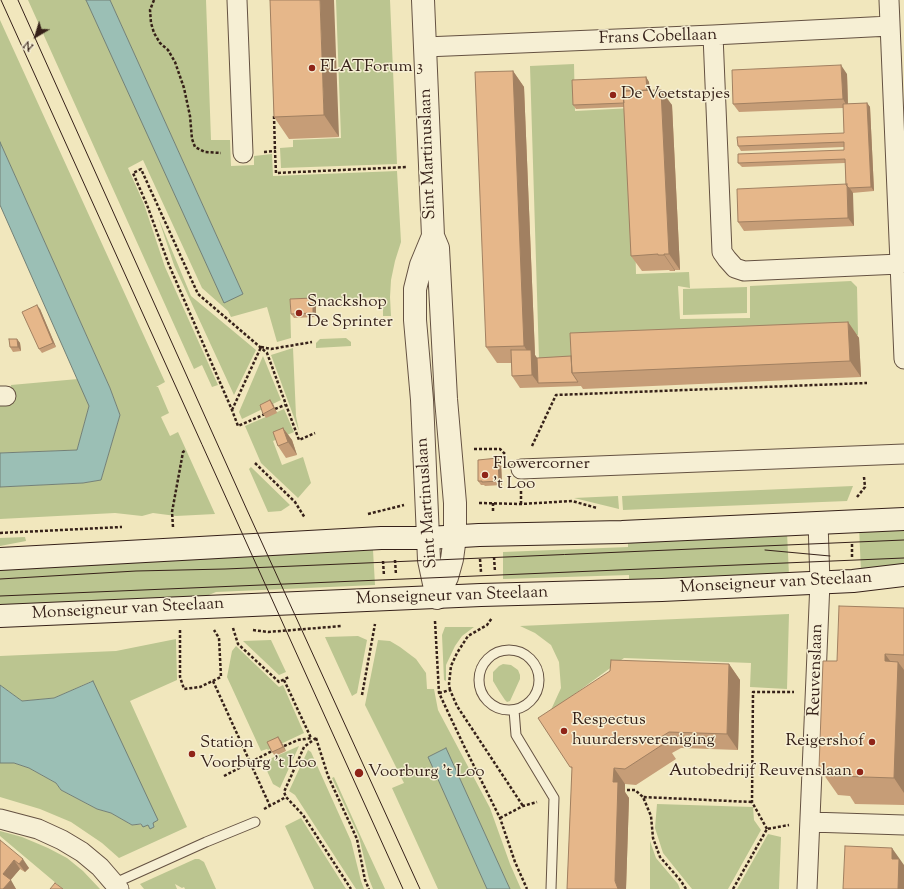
<!DOCTYPE html>
<html>
<head>
<meta charset="utf-8">
<style>
  body { margin:0 }
  #map { position:relative; width:904px; height:889px; overflow:hidden; background:#f1e7bd; font-family:"Sorts Mill Goudy",serif }
  canvas { display:block }
  .north { position:absolute; left:16px; top:16px; width:40px; height:40px; -webkit-text-stroke:3px #f6efd4; paint-order:stroke; rotate:218deg; font-size:11px; font-weight:700; line-height:16px; text-align:center; color:#362119 }
  .north::after { content:''; display:block; margin:auto; width:14px; height:18px; background:#362119; clip-path:polygon(50% 0,100% 100%,50% 72%,0 100%) }
</style>
</head>
<body>
<div id="map">
<canvas width="904" height="889"></canvas>
<div class="north">N</div>
</div>
<script>
const ctx = document.querySelector('canvas').getContext('2d');
ctx.lineJoin = 'round';
function paint(path, color) {
  ctx.fillStyle = color;
  ctx.fill(path, 'evenodd');
}
function shape(rows) {
  const path = new Path2D();
  for (const r of rows) {
    if (r.length === 3) {
      path.moveTo(r[0] + r[2], r[1]);
      path.arc(r[0], r[1], r[2], 0, 2 * Math.PI);
      continue;
    }
    path.moveTo(r[0], r[1]);
    for (let i = 2; i < r.length; i += 2) path.lineTo(r[i], r[i + 1]);
  }
  return path;
}
function trace(path, color, width, dash) {
  ctx.strokeStyle = color;
  ctx.lineWidth = width;
  ctx.lineCap = dash ? 'butt' : 'round';
  ctx.setLineDash(dash || []);
  ctx.stroke(path);
}
function write(font, color, halo, rows, align = 'center') {
  ctx.font = font + ' "Sorts Mill Goudy",serif';
  ctx.lineWidth = 3;
  ctx.setLineDash([]);
  ctx.textBaseline = 'middle';
  ctx.strokeStyle = halo;
  ctx.fillStyle = color;
  for (const [text, x, y, turn = 0] of rows) {
    ctx.save();
    ctx.translate(x, y);
    ctx.rotate((+turn || 0) * Math.PI / 180);
    ctx.textAlign = isNaN(turn) ? turn : align;
    if (halo) ctx.strokeText(text, 0, 0);
    ctx.fillText(text, 0, 0);
    ctx.restore();
  }
}
paint(shape([
  [28,0,86,0,224,302,243,294,110,0,206,0,211,140,230,140,231,166,254,165,254,156,272,154,273,176,397,171,401,242,395,261,391,280,390,297,391,316,383,316,383,302,378,297,290,302,291,338,277,342,267,307,231,317,228,311,202,288,143,160,128,168,144,204,165,267,218,385,212,387,202,365,194,369],
  [336,0,390,0,397,164,281,168,280,148,293,147,293,140,341,138],
  [0,20,165,382,156,387,158,387,169,413,161,417,170,436,178,432,215,514,176,516,153,513,142,516,115,513,0,519,0,487,83,483,101,480,120,415,110,388,0,142],
  [574,64,575,111,632,108,636,274,689,272,690,288,678,286,680,319,750,318,750,286,851,281,857,287,858,335,579,346,579,357,539,359,530,66],
  [158,217,191,296,256,350,234,395,174,265],
  [747,287,747,313,683,315,683,289],
  [346,338,351,342,351,346,316,348,316,343,320,339],
  [293,348,296,416,299,431,271,355],
  [263,356,281,400,242,419,239,412],
  [78,379,89,406,77,450,0,453,0,405,12,404,11,385],
  [284,409,294,432,273,441,282,465,303,457,311,483,298,498,261,463,245,426],
  [251,467,290,505,281,511,268,512,249,469],
  [853,486,847,501,623,510,622,496],
  [618,496,619,509,574,498],
  [904,526,904,568,861,572,859,527],
  [787,532,789,575,629,583,629,575,503,579,503,552,628,547,628,537],
  [25,537,26,541,0,546,0,538],
  [373,550,375,585,216,592,197,600,0,608,0,567],
  [789,614,787,689,750,687,751,663,624,658,550,712,561,688,559,662,551,645,535,633,520,626],
  [445,627,474,627,462,636,455,646,446,665,446,681,444,680,442,635],
  [358,636,367,640,357,693,352,696,325,637],
  [176,639,177,680,130,701,187,827,119,858,102,843,71,822,40,809,0,797,0,763,14,763,29,768,56,783,61,790,97,809,111,813,132,825,148,825,150,829,154,827,92,681,54,698,22,701,0,685,0,656,116,651],
  [271,640,286,672,279,675,243,641],
  [378,640,390,641,400,647,416,659,426,673,427,689,434,689,438,710,490,808,510,864,521,889,510,889,446,748,428,757,487,889,438,889,392,788,404,783,365,705],
  [236,646,279,687,283,685,304,733,268,750,267,749,261,751,227,677,232,651],
  [503,664,511,665,518,670,520,675,520,679,510,701,507,702,505,700,499,691,493,681,493,672,499,666],
  [299,746,280,788,273,784,263,762],
  [308,750,311,752,351,841,361,881,364,889,356,889,295,795,289,791],
  [334,777,361,837,385,889,373,889,369,879,359,837,332,778],
  [657,804,753,807,754,820,761,830,728,889,692,889,663,853,655,828],
  [301,818,346,889,314,889,285,826],
  [0,831,22,837,48,848,67,858,83,871,100,889,63,889,0,836],
  [768,834,781,837,779,889,737,889],
  [650,841,656,858,678,884,680,889,650,889],
  [195,859,199,859,204,862,216,889,185,889,184,887,182,888,175,884,177,889,144,889,140,884]
]), '#bbc590');
const water = shape([
  [86,0,110,0,243,294,224,303,86,0],
  [0,142,110,388,120,415,101,480,83,483,0,487,0,453,77,450,89,406,0,205,0,142],
  [93,681,158,820,153,823,154,827,150,829,148,825,143,827,141,824,132,825,111,813,97,809,61,790,56,783,29,768,14,763,0,763,0,685,22,701,54,698,93,681],
  [446,748,510,889,487,889,428,757,446,748]
]);
paint(water, '#9bbfb5');
trace(water, '#738077', 1);
const service = shape([
  [509,680,30],
  [514,710,516,735,554,798,551,889],
  [115,883,206,842,255,822]
]);
const minor = shape([
  [237,0,243,153],
  [889,0,904,359],
  [713,35,722,252,727,259,735,268,744,271,900,264],
  [425,47,713,35,890,26],
  [0,396,6,396],
  [521,469,904,454],
  [0,819,38,829,62,840,82,852,100,867,119,889],
  [810,822,904,825],
  [807,889,820,582,818,522]
]);
const tertiary = shape([
  [423,0,433,236,438,248,446,399,455,503,455,537,452,559,447,577,437,598],
  [433,236,421,265,415,289,415,320,422,400,429,560,437,598]
]);
const secondary = shape([
  [0,559,381,538,428,538,479,535,622,532,904,519],
  [0,616,481,595,662,590,853,581,904,575]
]);
trace(service, '#655242', 11);
trace(minor, '#655242', 21);
trace(tertiary, '#655242', 24);
trace(secondary, '#362119', 24);
trace(shape([
  [154,0,150,10,151,23,154,33,160,43,168,50,175,62,184,88,190,116,192,139,195,147,205,152,221,153],
  [274,116,275,151],
  [264,152,275,151,276,173,407,167],
  [261,347,271,349,312,342],
  [275,409,285,405],
  [232,410,261,347],
  [265,414,238,426,232,410,169,265,147,205,133,173,141,169,198,294,267,353,299,440,315,433],
  [532,446,556,395,867,383],
  [474,449,500,449,506,455],
  [255,463,295,502,305,518],
  [857,497,865,487,864,477],
  [479,503,521,504,572,501,597,508],
  [493,503,493,512],
  [521,504,521,491],
  [368,514,404,505],
  [173,527,172,512,183,452,186,450],
  [0,533,122,527],
  [852,544,852,557],
  [494,557,495,572],
  [480,559,481,572],
  [395,560,396,575],
  [383,561,384,576],
  [435,621,439,693,464,746,500,818,515,862,527,889],
  [233,628,238,644,279,682,289,677],
  [180,630,180,677,184,689,200,687,221,677,219,638,214,630],
  [253,630,268,632,342,626],
  [284,680,311,738],
  [213,681,270,806],
  [450,690,449,684,451,666,457,653,468,636,487,625,492,618],
  [439,693,450,690,457,706,523,806],
  [362,695,375,624],
  [316,738,304,747,284,792,286,797,303,815,351,889],
  [316,738,328,776,357,839,365,880,369,889],
  [284,746,298,740,312,738],
  [224,776,272,751],
  [627,790,635,790,643,797],
  [264,809,286,797],
  [500,818,523,806,537,802],
  [767,829,752,802,753,692,794,692],
  [686,889,681,881,660,857,653,838,651,816,643,797,752,802],
  [733,889,767,829,789,825]
]), '#362119', 2.5, [3, 2]);
trace(service, '#f6efd4', 9);
trace(minor, '#f6efd4', 19);
trace(tertiary, '#f6efd4', 22);
trace(secondary, '#f6efd4', 22);
trace(shape([
  [1,0,403,889],
  [18,0,247,510,420,889],
  [765,550,830,556],
  [0,579,136,571,225,569,904,540],
  [0,596,904,558]
]), '#362119', 1);
paint(shape([
  [270,0,339,137,289,139,274,117],
  [513,71,524,87,535,355,537,358,571,356,848,322,859,338,861,377,583,389,581,386,520,388,512,376,511,363,497,363,486,347],
  [847,74,848,104,867,103,870,107,874,191,852,193,854,226,744,231,738,222,846,185,845,163,742,167,738,163,844,150,844,147,741,151,738,146,844,133,843,108,739,112,733,104],
  [646,77,649,82,650,90,672,105,680,270,675,270,675,271,670,271,669,270,642,271,631,256,624,107,576,109,573,105],
  [316,302,316,317,294,318,291,314],
  [40,309,56,347,42,353,39,349],
  [17,339,20,343,21,351,13,352,10,347],
  [270,400,273,404,277,413,266,418,263,414],
  [283,428,292,440,297,455,286,458,278,446],
  [501,462,502,485,485,486,484,485,481,485,478,481],
  [904,608,904,805,855,804,850,796,838,795,819,768,837,661],
  [729,664,740,680,738,750,681,748,672,753,676,759,636,785,625,784,625,792,629,798,626,889,567,889,572,769,538,718],
  [278,737,281,741,286,751,275,756,272,752],
  [0,840,29,868,25,872,20,869,10,880,16,889,0,889]
]), '#c69d77');
paint(shape([
  [320,0,334,0,339,137,324,115],
  [841,65,847,74,848,108,843,99],
  [513,71,524,87,535,355,540,362,538,383,532,375,531,357,524,346],
  [646,77,649,82,650,106,647,102],
  [661,90,672,105,680,270,669,254],
  [867,103,870,107,874,191,871,187],
  [847,184,853,193,854,226,848,218],
  [664,254,675,270,675,271,664,255],
  [313,298,316,302,316,317,313,313],
  [37,305,40,309,56,347,53,343],
  [848,322,859,338,861,377,850,361],
  [17,339,20,343,21,351,18,347],
  [270,400,273,404,277,413,274,408],
  [283,428,292,440,297,455,288,442],
  [498,458,501,462,502,485,499,481],
  [885,654,898,672,898,662,904,670,904,793,894,778,885,661],
  [729,664,740,680,738,750,727,734],
  [278,737,281,741,286,751,283,747],
  [614,768,625,784,625,792,629,798,626,889,618,889,615,881,613,782],
  [892,848,904,865,904,889,898,889,892,859],
  [23,859,29,868,25,872,19,864],
  [14,860,20,869,9,882,3,874],
  [11,880,16,889,3,889]
]), '#a18061');
const building = shape([
  [270,0,320,0,324,115,274,117,270,0],
  [841,65,843,99,733,104,732,70,841,65],
  [513,71,524,346,486,347,475,72,513,71],
  [646,77,647,90,623,91,624,103,573,105,572,80,646,77],
  [661,90,669,254,664,254,664,255,658,255,658,254,631,256,623,91,661,90],
  [867,103,871,187,849,188,846,185,845,159,738,163,738,154,844,150,844,142,738,146,737,137,844,133,843,104,867,103],
  [847,184,848,218,738,222,737,189,847,184],
  [313,298,313,313,291,314,290,299,313,298],
  [37,305,53,343,39,349,22,312,37,305],
  [848,322,850,361,572,373,570,333,848,322],
  [9,339,17,339,18,347,10,347,9,339],
  [511,350,531,350,532,375,512,376,511,350],
  [571,356,572,373,578,382,538,383,537,358,571,356],
  [270,400,274,408,263,414,260,405,270,400],
  [283,428,288,442,278,446,273,432,283,428],
  [498,458,499,481,482,482,482,481,478,481,478,460,498,458],
  [839,606,904,608,904,655,885,654,885,661,898,662,894,778,836,776,836,769,819,768,823,661,837,661,839,606],
  [611,660,729,664,727,734,669,732,661,737,665,743,625,769,614,768,613,782,618,782,615,881,618,889,567,889,572,767,570,767,538,718,610,671,611,660],
  [278,737,283,747,272,752,267,742,278,737],
  [0,840,23,859,19,864,14,860,3,874,11,880,3,889,0,889,0,840],
  [845,846,892,848,892,859,899,859,898,889,843,889,845,846],
  [55,883,63,889,50,889,55,883]
]);
paint(building, '#e6b78a');
trace(building, '#a18061', 1);
for (const [x, y, r, color] of [
  [312,68,4,"#8f2418"],
  [613,95,4,"#8f2418"],
  [299,313,4,"#8f2418"],
  [485,475,4,"#8f2418"],
  [564,731,4,"#8f2418"],
  [872,742,4,"#8f2418"],
  [192,754,4,"#8f2418"],
  [860,772,4,"#8f2418"],
  [359,773,5,"#8f2418"]
]) {
  const dot = new Path2D();
  dot.arc(x, y, r, 0, 2 * Math.PI);
  ctx.fillStyle = color;
  ctx.fill(dot);
  trace(dot, '#f6efd4', 1.5);
}
write('17px', '#362119', '#f6efd4', [
  ["Frans Cobellaan",658,38,-2],
  ["Sint Martinuslaan",429,154,-92],
  ["Sint Martinuslaan",428,503,-94],
  ["Monseigneur van Steelaan",776,584,-3],
  ["Monseigneur van Steelaan",452,597,-2],
  ["Monseigneur van Steelaan",128,610,-3],
  ["Reuvenslaan",817,670,-88]
]);
write('17px', '#362119', '#f6efd4', [
  ["FLATForum 3",320,68],
  ["De Voetstapjes",621,95],
  ["Snackshop",307,303],
  ["De Sprinter",307,323],
  ["Flowercorner",493,465],
  ["'t Loo",493,485],
  ["Respectus",572,721],
  ["huurdersvereniging",572,741],
  ["Reigershof",864,742,"right"],
  ["Station",200,744],
  ["Voorburg 't Loo",200,764],
  ["Autobedrijf Reuvenslaan",852,772,"right"],
  ["Voorburg 't Loo",368,773]
], 'left');
</script>
</body>
</html>
